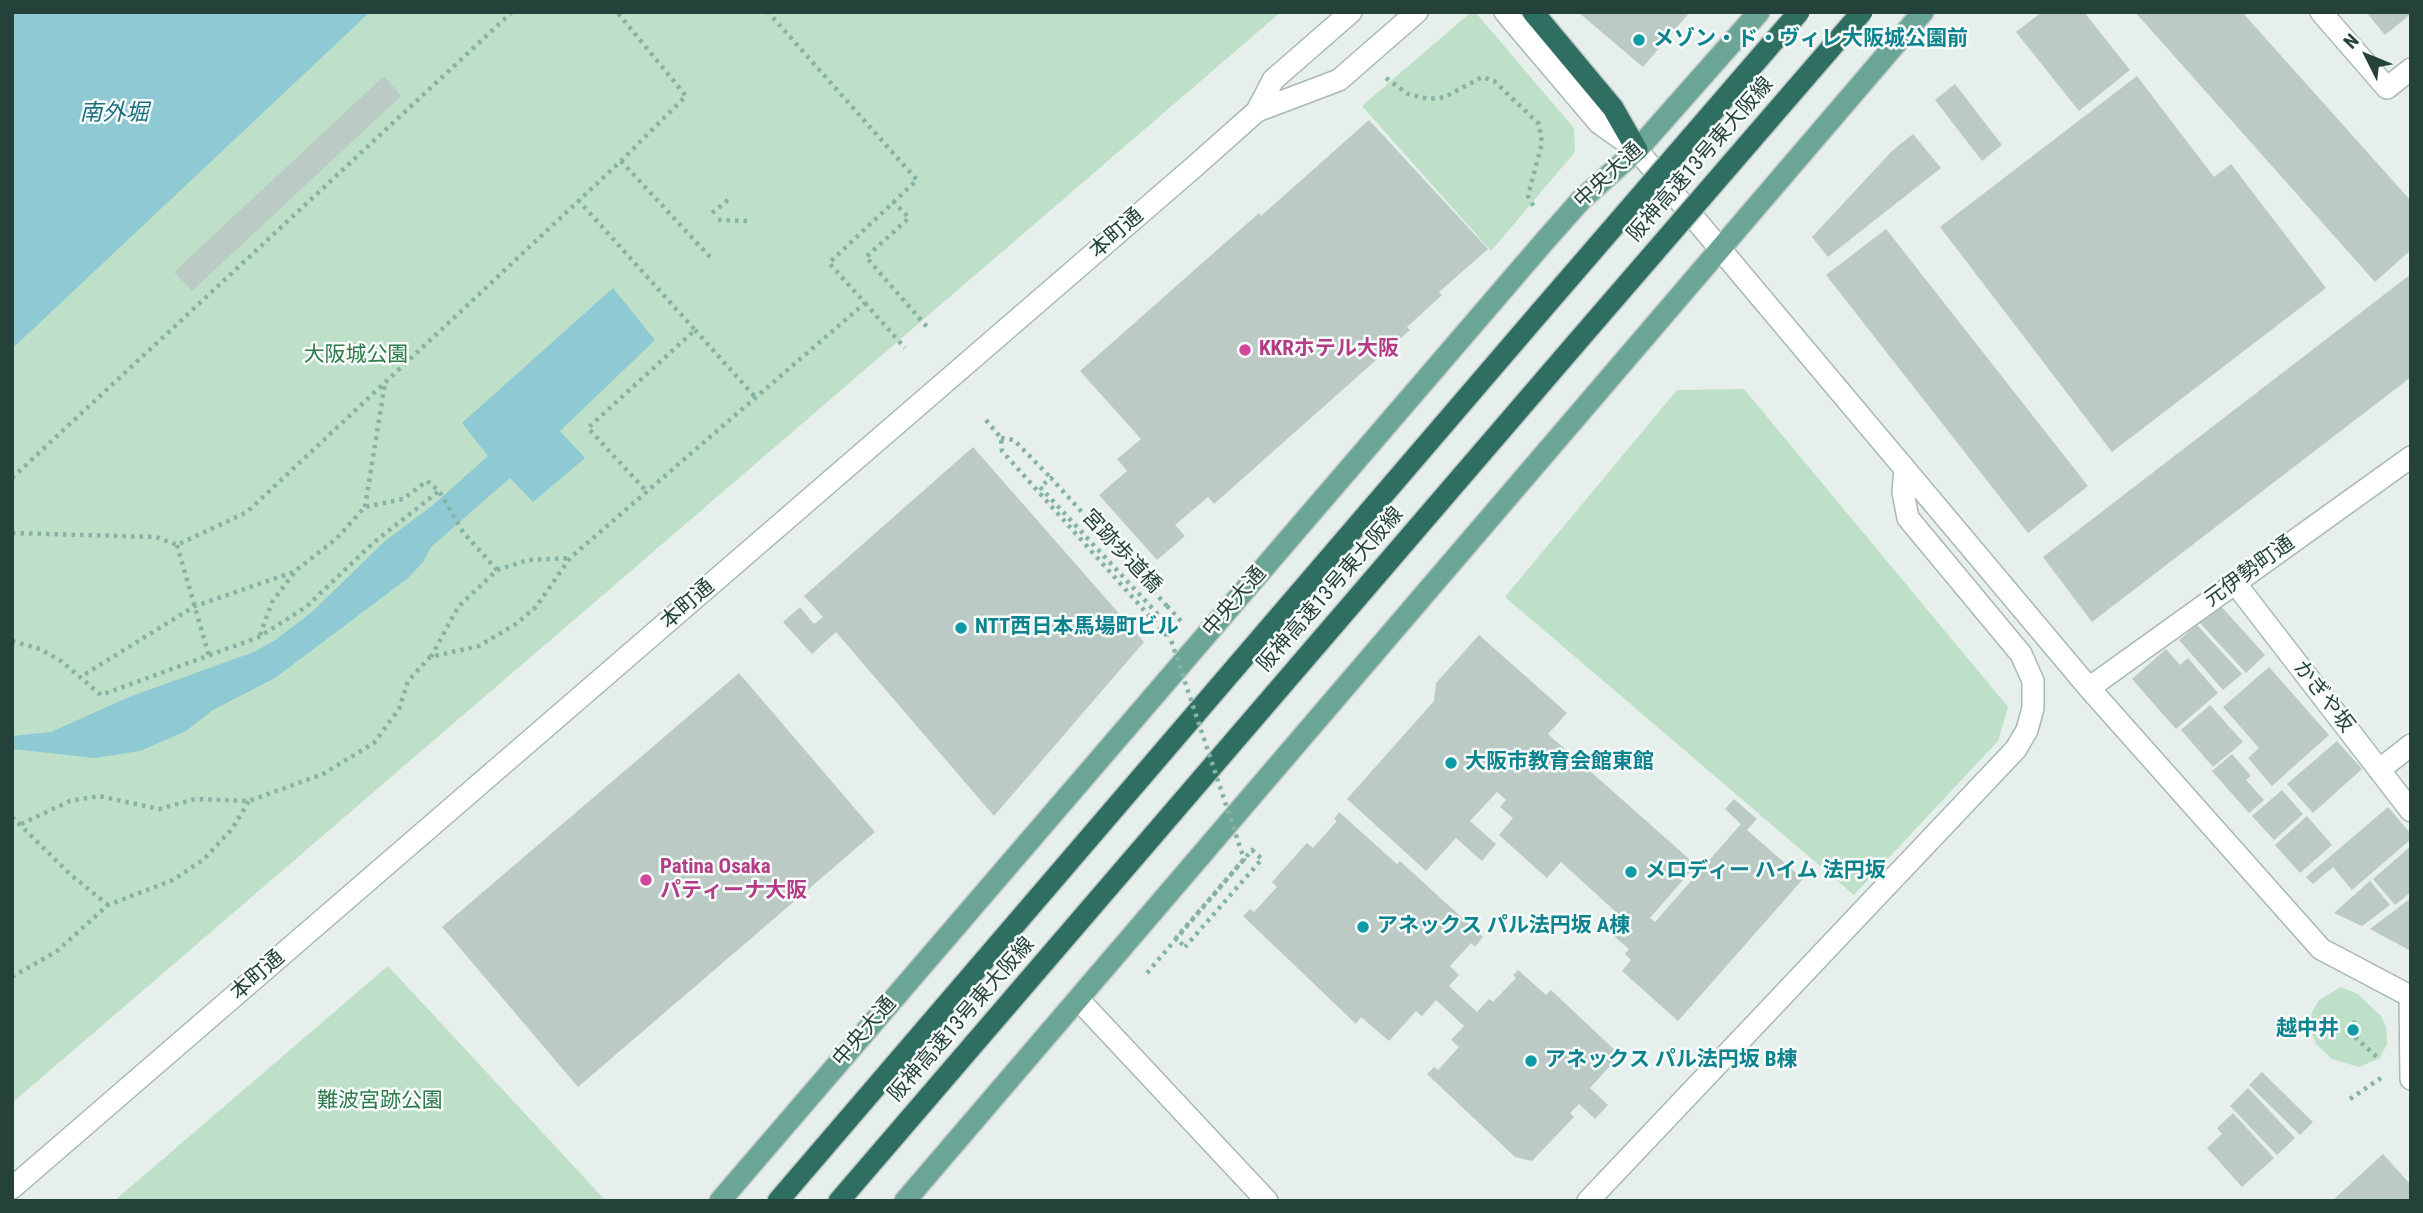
<!DOCTYPE html>
<html>
<head>
<meta charset="utf-8">
<style>
  body { margin:0 }
  #map { position:relative; width:2423px; height:1213px; overflow:hidden; background:#e6efeb; font-family:"Roboto Condensed",sans-serif }
  canvas { display:block }
  .frame { position:absolute; inset:0; border:14px solid #24423a; pointer-events:none }
  .north { position:absolute; left:2332px; top:21px; width:70px; height:70px; -webkit-text-stroke:5px #f7fbf9; paint-order:stroke; rotate:313deg; font-size:19px; font-weight:700; line-height:28px; text-align:center; color:#24423a }
  .north::after { content:''; display:block; margin:auto; width:24px; height:32px; background:#24423a; clip-path:polygon(50% 0,100% 100%,50% 72%,0 100%) }
</style>
</head>
<body>
<div id="map">
<canvas width="2423" height="1213"></canvas>
<div class="frame"></div>
<div class="north">N</div>
</div>
<script>
const ctx = document.querySelector('canvas').getContext('2d');
ctx.lineJoin = 'round';
function paint(path, color) {
  ctx.fillStyle = color;
  ctx.fill(path, 'evenodd');
}
function shape(rows) {
  const path = new Path2D();
  for (const r of rows) {
    path.moveTo(r[0], r[1]);
    for (let i = 2; i < r.length; i += 2) path.lineTo(r[i], r[i + 1]);
  }
  return path;
}
function trace(path, color, width, dash) {
  ctx.strokeStyle = color;
  ctx.lineWidth = width;
  ctx.lineCap = dash ? 'butt' : 'round';
  ctx.setLineDash(dash || []);
  ctx.stroke(path);
}
function write(font, color, halo, rows, align = 'center') {
  ctx.font = font + ' "Roboto Condensed","Noto Sans JP",sans-serif';
  ctx.lineWidth = 5;
  ctx.setLineDash([]);
  ctx.textBaseline = 'middle';
  ctx.strokeStyle = halo;
  ctx.fillStyle = color;
  for (const [text, x, y, turn = 0] of rows) {
    ctx.save();
    ctx.translate(x, y);
    ctx.rotate((+turn || 0) * Math.PI / 180);
    ctx.textAlign = isNaN(turn) ? turn : align;
    if (halo) ctx.strokeText(text, 0, 0);
    ctx.fillText(text, 0, 0);
    ctx.restore();
  }
}
paint(shape([
  [12,12,1281,12,12,1103],
  [1470,13,1476,13,1574,128,1575,152,1491,251,1362,106],
  [1744,389,2008,707,1998,741,1854,895,1505,597,1677,390],
  [388,966,606,1201,114,1201],
  [2341,987,2358,994,2381,1016,2386,1027,2387,1044,2380,1058,2359,1067,2332,1059,2316,1044,2310,1028,2312,1012,2319,1000]
]), '#bfe0c8');
paint(shape([
  [12,12,370,12,15,346,12,343],
  [613,288,655,340,560,431,585,458,533,502,510,478,431,547,423,562,408,578,275,678,213,710,186,731,140,751,95,758,12,749,12,736,51,732,129,697,254,652,274,641,312,612,385,541,433,505,488,456,462,423]
]), '#8ec9d4');
paint(shape([
  [1578,12,1690,12,1643,67],
  [2042,12,2084,12,2130,70,2079,111,2016,32],
  [2135,12,2242,12,2411,201,2411,250,2375,282],
  [2366,12,2411,12,2411,14,2385,35],
  [384,76,401,96,192,291,174,272],
  [2137,76,2214,177,2231,164,2326,288,2112,452,1940,227],
  [1955,84,2002,145,1982,161,1935,100],
  [1369,120,1488,249,1439,292,1442,295,1407,327,1410,330,1214,504,1208,497,1175,525,1185,536,1157,560,1099,495,1127,471,1117,459,1141,439,1080,371,1259,213,1261,216],
  [1913,134,1941,168,1828,257,1812,237,1892,151],
  [1886,229,2088,486,2028,533,1826,275],
  [2411,274,2411,377,2092,622,2043,557],
  [973,447,1144,642,994,816,836,632,812,654,783,622,800,607,814,624,823,617,804,596],
  [2219,604,2265,655,2246,673,2200,623],
  [2197,625,2242,674,2223,690,2179,640],
  [1479,635,1567,713,1548,734,1696,865,1650,918,1655,922,1741,824,1725,809,1734,799,1757,819,1747,830,1803,879,1678,1021,1622,971,1631,960,1625,954,1629,949,1603,927,1616,912,1561,862,1547,878,1499,835,1513,818,1500,807,1506,800,1497,792,1470,821,1496,844,1482,861,1456,838,1426,871,1347,799,1434,701,1436,683],
  [2166,649,2180,665,2188,658,2218,693,2176,729,2132,679],
  [2269,667,2329,735,2272,786,2248,758,2259,748,2223,707],
  [739,673,875,832,578,1087,442,927],
  [2210,705,2243,742,2213,767,2181,730],
  [2337,741,2362,769,2313,813,2287,784],
  [2232,754,2251,776,2246,780,2264,800,2249,813,2212,771],
  [2282,790,2303,814,2274,840,2252,816],
  [2388,807,2411,834,2411,839,2352,890,2333,867,2313,884,2306,877],
  [1339,812,1397,864,1400,861,1483,937,1475,947,1471,943,1450,966,1459,975,1449,986,1477,1012,1489,999,1493,1002,1516,978,1513,975,1518,970,1546,995,1551,990,1620,1055,1590,1088,1608,1105,1595,1119,1579,1104,1570,1113,1574,1117,1532,1161,1515,1157,1427,1074,1434,1067,1438,1070,1459,1047,1451,1040,1464,1026,1436,1000,1422,1016,1416,1011,1389,1041,1361,1017,1356,1024,1243,916,1250,909,1254,912,1277,887,1272,882,1307,843,1313,848,1337,821,1334,819],
  [2307,816,2332,845,2300,873,2275,845],
  [2411,846,2411,892,2395,905,2373,879],
  [2370,881,2390,905,2362,926,2334,913],
  [2411,898,2411,951,2370,929],
  [2262,1072,2313,1122,2300,1135,2249,1085],
  [2248,1088,2295,1138,2277,1155,2230,1106],
  [2233,1113,2274,1158,2242,1187,2207,1148,2222,1134,2217,1128],
  [2383,1154,2411,1185,2411,1201,2332,1201]
]), '#bbcac4');
const minor = shape([
  [1505,12,1599,123,1637,150,2089,688,2321,949,2410,996],
  [2321,12,2387,88,2411,69],
  [1257,111,1339,80,1417,12],
  [2235,583,2411,811],
  [2089,688,2411,457],
  [2379,770,2411,745],
  [2410,996,2411,1079],
  [1078,999,1267,1201],
  [12,1188,1194,167,1257,111,1273,80,1351,12],
  [1588,1201,2016,749,2027,730,2033,708,2033,681,2021,654,1908,518,1903,492,1905,469]
]);
const major = shape([
  [720,1201,1543,243,1581,200,1637,150,1759,12],
  [905,1201,1923,12]
]);
const highway = shape([
  [1533,12,1613,108,1637,150],
  [778,1201,1541,311],
  [839,1201,1577,342]
]);
trace(minor, '#a8b8b2', 24);
trace(major, '#c2cac8', 24);
trace(highway, '#c2cac8', 24);
trace(shape([
  [1386,78,1408,94,1429,99,1445,97,1482,77,1494,81,1539,124,1542,143,1528,196,1534,207],
  [621,161,710,257],
  [578,200,695,330,588,428,647,492],
  [893,201,909,218,866,257,928,328],
  [712,213,728,200],
  [718,220,750,221],
  [865,303,905,348],
  [695,330,756,398],
  [986,420,1001,438,1002,451,1168,637],
  [1001,438,1014,440,1051,478],
  [12,478,512,12],
  [365,507,385,383],
  [12,533,156,537,177,545,247,512,621,161,686,96,617,12],
  [177,545,209,656],
  [497,570,528,560,570,558],
  [1167,606,1181,621],
  [260,635,272,602,294,573],
  [12,641,40,649,61,661,101,695,259,637,306,607,373,543,439,491,427,481,403,499,365,507,336,539,294,572,195,606,82,676],
  [431,657,458,607,497,570,463,532,439,491],
  [12,817,71,875,108,905],
  [21,824,70,801,99,796,159,809,195,799,249,801,323,774,374,743,399,709,408,681,430,657,479,646,516,624,536,607,570,558,865,303,829,263,917,180,768,12],
  [1147,973,1252,850,1262,859,1185,947],
  [12,977,57,951,108,905,173,880,203,860,232,829,249,801],
  [2349,1036,2346,1029,2352,1022,2359,1024],
  [2355,1037,2380,1060],
  [2350,1099,2381,1078]
]), '#86b3a5', 4.5, [3.5, 5]);
trace(minor, '#fff', 21);
trace(major, '#6aa596', 21);
trace(highway, '#2f6f62', 21);
const highwayBridge = shape([
  [1541,311,1799,12],
  [1577,342,1862,12]
]);
trace(highwayBridge, '#c2cac8', 24, []);
trace(shape([
  [1167,606,1051,478,1040,487,1165,622,1244,859,1176,938,1185,947]
]), '#86b3a5', 4.5, [3.5, 5]);
trace(highwayBridge, '#2f6f62', 21);
for (const [x, y, r, color] of [
  [1639,40,7,"#0f9aa8"],
  [1245,350,7,"#d1479c"],
  [961,628,7,"#0f9aa8"],
  [1451,763,7,"#0f9aa8"],
  [1631,872,7,"#0f9aa8"],
  [646,880,7,"#d1479c"],
  [1363,927,7,"#0f9aa8"],
  [2353,1030,7,"#0f9aa8"],
  [1531,1061,7,"#0f9aa8"]
]) {
  const dot = new Path2D();
  dot.arc(x, y, r, 0, 2 * Math.PI);
  ctx.fillStyle = color;
  ctx.fill(dot);
  trace(dot, '#f7fbf9', 2.5);
}
write('bold 21px', '#0d838f', '#f7fbf9', [
  ["メゾン・ド・ヴィレ大阪城公園前",1653,40],
  ["NTT西日本馬場町ビル",975,628],
  ["大阪市教育会館東館",1465,763],
  ["メロディー ハイム 法円坂",1645,872],
  ["アネックス パル法円坂 A棟",1377,927],
  ["越中井",2339,1030,"right"],
  ["アネックス パル法円坂 B棟",1545,1061]
], 'left');
write('21px', '#24423a', '#f7fbf9', [
  ["阪神高速13号東大阪線",1701,160,-49],
  ["中央大通",1609,176,-43],
  ["本町通",1117,234,-41],
  ["宮跡歩道橋",1121,552,47],
  ["元伊勢町通",2250,572,-36],
  ["阪神高速13号東大阪線",1331,590,-49],
  ["中央大通",1235,602,-49],
  ["本町通",688,605,-41],
  ["かぎや坂",2323,697,52],
  ["本町通",258,976,-41],
  ["阪神高速13号東大阪線",962,1020,-49],
  ["中央大通",865,1032,-49]
]);
write('bold 21px', '#b23c85', '#f7fbf9', [
  ["KKRホテル大阪",1259,350],
  ["Patina Osaka",660,868],
  ["パティーナ大阪",660,892]
], 'left');
write('21px', '#2d7a4b', '#f7fbf9', [
  ["大阪城公園",356,356],
  ["難波宮跡公園",380,1102]
]);
write('italic 23px', '#1c6f80', '#f7fbf9', [
  ["南外堀",114,114]
]);
</script>
</body>
</html>
